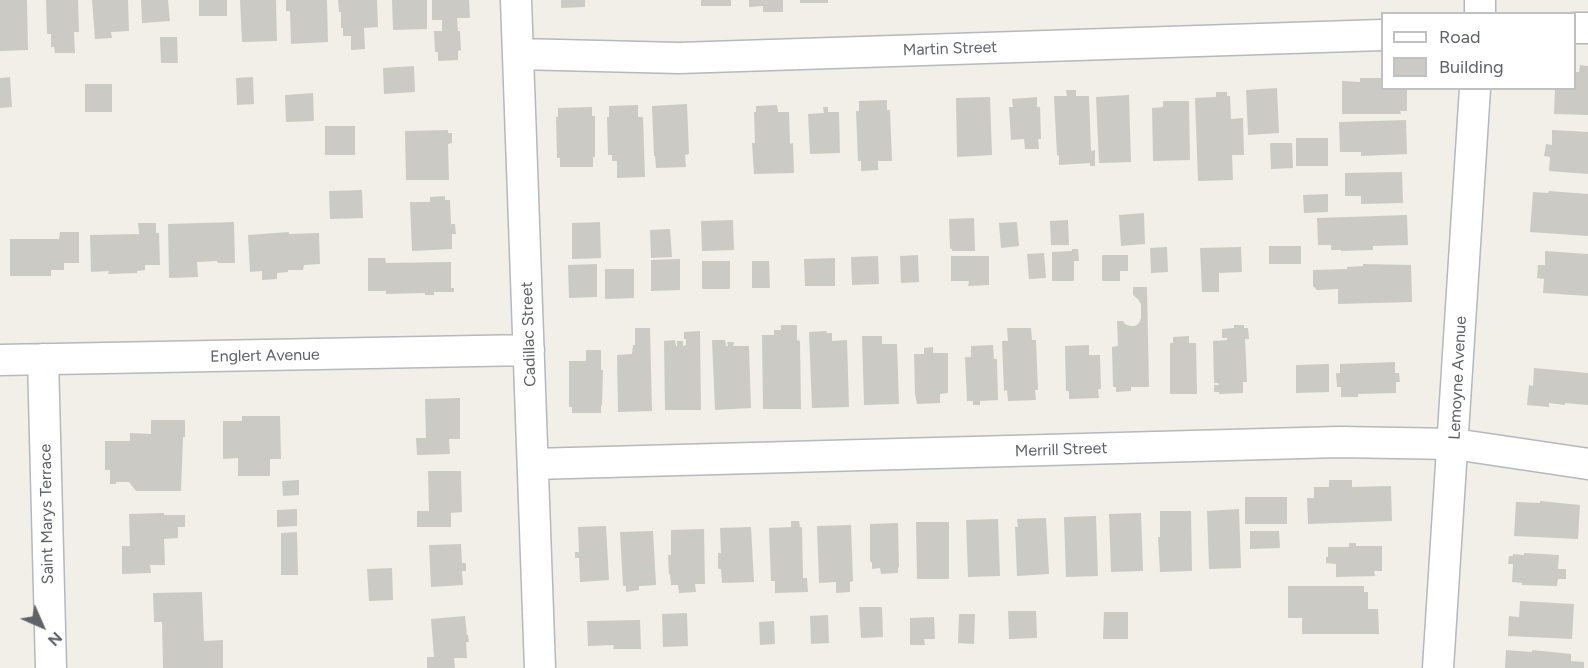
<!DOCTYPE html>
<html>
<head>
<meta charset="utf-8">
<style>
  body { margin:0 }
  #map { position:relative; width:1588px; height:668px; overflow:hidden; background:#f1efe8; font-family:Figtree,sans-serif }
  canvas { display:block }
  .legend { position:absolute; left:1381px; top:12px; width:195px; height:78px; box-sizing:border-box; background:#fff; border:2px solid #bfc1c3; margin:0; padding:8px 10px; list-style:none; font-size:18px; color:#5f6368 }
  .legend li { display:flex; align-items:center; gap:12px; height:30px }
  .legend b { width:30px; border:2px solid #bfc1c3 }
  .north { position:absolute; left:12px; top:596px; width:60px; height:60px; -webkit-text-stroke:4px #fff; paint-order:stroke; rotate:135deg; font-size:16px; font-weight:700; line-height:24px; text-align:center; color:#5f6368 }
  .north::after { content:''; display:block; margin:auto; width:21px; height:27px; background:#5f6368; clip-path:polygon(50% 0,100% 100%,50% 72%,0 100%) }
</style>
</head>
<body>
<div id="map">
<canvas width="1588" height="668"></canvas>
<ul class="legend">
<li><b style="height:8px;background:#fff"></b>Road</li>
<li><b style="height:16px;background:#cccac5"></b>Building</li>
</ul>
<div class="north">N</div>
</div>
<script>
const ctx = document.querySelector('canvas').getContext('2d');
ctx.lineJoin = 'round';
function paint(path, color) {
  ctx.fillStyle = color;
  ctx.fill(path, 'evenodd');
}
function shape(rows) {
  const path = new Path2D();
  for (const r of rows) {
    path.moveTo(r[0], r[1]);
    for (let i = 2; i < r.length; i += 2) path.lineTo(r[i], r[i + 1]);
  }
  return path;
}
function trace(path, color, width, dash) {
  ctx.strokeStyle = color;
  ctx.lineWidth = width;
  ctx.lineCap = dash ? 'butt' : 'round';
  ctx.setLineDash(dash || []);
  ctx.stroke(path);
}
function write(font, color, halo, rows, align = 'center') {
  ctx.font = font + ' Figtree,sans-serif';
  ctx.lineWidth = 4.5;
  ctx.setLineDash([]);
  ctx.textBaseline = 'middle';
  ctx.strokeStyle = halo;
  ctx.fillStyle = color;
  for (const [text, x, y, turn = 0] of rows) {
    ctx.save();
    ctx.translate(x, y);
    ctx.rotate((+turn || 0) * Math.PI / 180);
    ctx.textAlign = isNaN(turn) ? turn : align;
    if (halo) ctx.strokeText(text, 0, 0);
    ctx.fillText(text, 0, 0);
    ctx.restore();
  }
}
paint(shape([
  [0,0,27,0,28,50,0,51],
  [46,0,78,0,79,32,74,32,75,53,55,53,54,47,51,47,51,34,47,34],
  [92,0,128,0,129,31,111,32,112,38,95,39],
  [141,0,168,0,170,21,142,23],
  [199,0,227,0,227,16,199,16],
  [240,0,276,0,277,41,242,42],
  [286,0,327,0,328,42,291,44,290,11,286,11],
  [338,0,377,0,378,27,364,28,365,49,351,50,351,36,343,36,343,28,341,28,341,12,339,12],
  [392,0,427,0,427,29,393,30],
  [432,0,469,0,470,18,457,18,458,31,460,31,461,50,458,51,458,60,438,61,438,52,435,52,434,31,442,31,442,20,432,20],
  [561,0,585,0,585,7,561,8],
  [701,0,731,0,731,6,701,6],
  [749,0,783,0,783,12,763,12,763,6,749,7],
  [800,0,828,0,828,3,800,3],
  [160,37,177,37,178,63,161,63],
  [1580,65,1588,66,1588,115,1554,114,1555,88,1574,88,1574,72,1579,72],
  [414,66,415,92,384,94,383,68],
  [10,77,12,107,0,108,0,78],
  [253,77,254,104,237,105,236,78],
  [1360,78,1382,78,1382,88,1407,88,1407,111,1400,111,1401,114,1342,114,1342,81,1360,82],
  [85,84,112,84,112,112,85,112],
  [1277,88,1279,133,1248,135,1246,90],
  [1066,90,1076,90,1076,96,1089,96,1091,151,1095,150,1095,166,1090,166,1090,163,1059,165,1059,156,1057,155,1054,96,1067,96],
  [1216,92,1227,92,1227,96,1230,96,1231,119,1243,118,1244,155,1232,155,1233,180,1198,181,1195,98,1216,97],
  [313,93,314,121,286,122,285,95],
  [1129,95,1131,162,1099,163,1096,97],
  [990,97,992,155,957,157,956,98],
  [1037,97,1037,107,1040,107,1041,139,1038,139,1039,149,1025,149,1024,139,1011,140,1009,107,1013,107,1012,99],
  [887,100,887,110,890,110,892,161,878,161,878,170,861,171,861,161,858,161,856,111,859,111,859,101],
  [1163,101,1189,101,1190,160,1153,161,1152,108,1163,107],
  [687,104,689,154,685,155,686,167,656,168,655,156,654,156,652,106],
  [638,105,638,117,643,117,645,177,617,178,617,161,612,161,612,155,608,155,607,117,609,117,609,106],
  [777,105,778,112,789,112,790,144,793,143,794,173,754,174,752,143,755,143,754,112,756,112,756,106],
  [592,107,592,116,595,116,595,157,593,157,593,167,560,167,560,158,557,158,556,117,558,117,558,108],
  [823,107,828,107,828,112,839,112,840,153,810,154,808,114,824,113],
  [1406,120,1407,154,1361,156,1361,152,1340,152,1339,122],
  [325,126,355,126,355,155,325,155],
  [448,130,448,133,452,133,452,143,448,144,449,180,406,180,405,131],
  [1552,130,1588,132,1588,174,1549,171,1550,157,1544,156,1546,144,1552,145],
  [1296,138,1328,138,1328,166,1296,166],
  [1270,143,1292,143,1293,168,1271,169],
  [1402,172,1403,203,1361,204,1361,196,1345,196,1345,173],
  [362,190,363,218,330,219,329,191],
  [1549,191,1588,194,1588,236,1530,232,1533,192,1548,193],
  [1328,194,1328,212,1304,213,1303,195],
  [445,196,445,200,450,200,451,224,455,224,456,234,452,234,452,249,412,251,410,202,430,202,430,197],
  [1144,213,1145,244,1121,246,1119,215],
  [1407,215,1408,245,1373,246,1373,250,1341,251,1341,250,1331,250,1331,245,1318,245,1317,218],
  [974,218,975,251,952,251,952,249,950,249,949,219],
  [733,220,734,250,702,251,701,221],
  [1068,220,1069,245,1051,245,1050,221],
  [234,222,235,263,218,263,217,261,197,262,198,277,169,278,168,224],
  [600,222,601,258,572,259,572,223],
  [1017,222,1019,246,1001,248,999,223],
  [138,223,156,223,156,233,159,233,160,265,145,265,145,270,137,271,137,273,108,274,109,271,91,272,90,235,139,234],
  [670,229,672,257,651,258,650,230],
  [60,232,79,232,79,263,64,263,64,270,51,270,51,276,10,276,10,239,59,239],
  [289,232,289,234,319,233,320,264,304,265,303,270,288,270,288,272,277,273,277,279,262,280,262,271,250,272,248,235],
  [1269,246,1301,246,1301,264,1269,264],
  [1167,247,1168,272,1151,273,1150,248],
  [1241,247,1242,272,1219,273,1219,292,1202,292,1200,248],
  [1072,249,1078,249,1079,261,1074,261,1074,281,1052,281,1052,252,1072,251],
  [1545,251,1588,254,1588,296,1543,293,1544,279,1537,278,1538,265,1545,265],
  [1044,253,1046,278,1029,279,1027,254],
  [918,255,919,282,901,283,900,256],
  [1102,255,1128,255,1128,271,1120,271,1120,281,1102,281],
  [878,256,879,284,852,285,851,257],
  [951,256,989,256,989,285,968,286,969,281,951,281],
  [368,258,385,258,386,263,451,262,451,288,454,288,454,292,434,292,434,295,425,295,425,293,386,294,386,291,368,291],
  [835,258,835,286,805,286,804,259],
  [680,259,680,290,651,291,651,260],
  [702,261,730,261,730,289,702,289],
  [752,261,769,261,770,288,752,288],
  [597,264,597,297,569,298,568,265],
  [1363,264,1411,265,1412,302,1338,304,1338,289,1317,290,1313,286,1313,270,1347,269,1347,267,1363,266],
  [605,269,634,269,634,298,605,299],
  [1133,287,1147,287,1149,387,1131,387,1131,391,1116,392,1116,387,1113,387,1112,347,1118,346,1117,321,1123,321,1125,324,1130,326,1135,326,1139,323,1141,318,1141,304,1138,299,1133,295],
  [781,325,797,325,797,340,800,341,801,409,763,409,762,335,774,335,774,330,781,330],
  [1234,325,1244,325,1244,328,1248,328,1249,339,1245,339,1247,382,1243,382,1243,393,1219,394,1219,392,1214,392,1214,385,1219,385,1218,383,1214,383,1213,341,1227,340,1227,338,1222,338,1222,329,1234,328],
  [635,328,650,328,652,411,618,412,617,355,632,354,633,345,635,345],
  [1007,328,1031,328,1032,340,1036,340,1038,390,1035,390,1036,400,1008,401,1007,390,1004,391,1002,341,1008,341],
  [700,331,701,410,665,410,664,341,675,340,676,346,677,346,677,341,683,341,683,346,686,345,686,339,684,339,684,332],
  [826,331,827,333,832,333,832,341,847,340,849,407,812,408,809,332],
  [862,336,882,336,882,344,897,344,899,404,864,405],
  [1189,336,1189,343,1196,343,1197,394,1170,394,1170,343,1173,343,1173,337],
  [712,340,725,340,726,346,728,346,727,342,734,342,733,346,749,346,751,408,715,410],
  [993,345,994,359,997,359,998,400,980,401,980,405,973,405,973,401,967,401,965,357,971,357,971,346],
  [1089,345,1089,355,1100,355,1101,389,1098,389,1099,398,1069,399,1069,391,1066,391,1065,346],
  [933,347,933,353,948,353,948,393,940,394,940,403,917,404,915,394,914,354,924,354,924,348],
  [586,350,601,350,601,370,603,370,602,406,601,405,601,413,572,413,572,407,569,407,569,361,586,361],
  [1395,362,1395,373,1399,373,1400,382,1396,382,1396,393,1358,394,1358,397,1341,397,1341,387,1337,387,1336,373,1340,373,1340,364],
  [1329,364,1329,392,1296,393,1296,365],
  [1534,368,1588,373,1588,405,1565,403,1565,405,1549,403,1549,407,1527,405,1529,385,1533,386],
  [460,398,460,439,449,439,450,454,417,455,416,438,426,438,425,399],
  [242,416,280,416,281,459,270,459,270,476,238,476,238,458,223,459,223,421,242,421],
  [151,420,185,420,185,437,183,437,181,491,136,491,129,482,116,482,116,484,110,484,110,470,105,470,105,441,130,441,130,433,151,434],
  [428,471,461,471,462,512,451,513,451,527,417,527,417,511,429,511],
  [299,480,299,495,283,496,282,481],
  [1329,480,1352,480,1352,487,1391,486,1392,521,1308,524,1307,498,1314,498,1314,487,1329,487],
  [1245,497,1287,497,1287,524,1245,524],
  [1540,501,1580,505,1578,539,1514,536,1516,502,1540,503],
  [297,509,297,526,277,527,277,510],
  [1239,509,1241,568,1209,569,1207,511],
  [1160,511,1191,511,1192,571,1160,572,1158,537,1160,537],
  [164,513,164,515,185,515,185,527,178,527,178,538,164,539,165,565,150,565,151,573,122,574,122,546,130,546,129,514],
  [1141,513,1143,571,1111,572,1109,514],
  [1096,516,1098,576,1066,577,1064,517],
  [1046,518,1049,574,1017,576,1015,527,1018,527,1017,519],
  [998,519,1000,576,968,577,966,520],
  [791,521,799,521,800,527,802,527,803,578,807,578,808,592,775,593,775,581,771,581,769,528,791,527],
  [916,522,949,522,949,579,917,579],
  [898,523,899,567,898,568,898,573,881,574,880,568,872,569,872,563,870,561,870,524],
  [851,525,853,581,850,582,850,592,836,593,836,582,819,583,817,526],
  [606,526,609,580,580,582,579,558,575,558,575,552,579,552,578,527],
  [751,527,754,582,722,583,721,569,718,569,718,553,721,553,720,528],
  [704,529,705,584,695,584,696,592,679,593,678,585,671,585,670,574,669,575,668,555,671,555,671,530],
  [653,531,656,585,639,586,639,590,626,592,626,586,623,586,620,532],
  [1250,531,1279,531,1280,548,1250,549],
  [297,532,298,575,281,575,281,533],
  [1349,543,1356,543,1356,546,1382,546,1382,571,1374,571,1375,576,1336,577,1336,564,1326,563,1326,557,1328,557,1328,547,1349,547],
  [461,544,462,563,466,563,466,571,462,571,463,585,431,587,429,545],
  [1524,553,1559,555,1558,569,1566,569,1566,579,1558,579,1557,586,1522,585,1522,583,1512,582,1513,564,1508,564,1509,556,1513,556,1513,554,1524,555],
  [392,568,393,600,369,601,367,569],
  [1288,586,1364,586,1364,592,1368,592,1368,609,1378,609,1379,634,1302,634,1302,618,1288,618],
  [202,592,204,641,223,640,223,668,163,668,162,622,154,622,153,593],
  [1520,601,1574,604,1572,639,1508,636,1509,616,1519,617],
  [859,607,882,607,883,637,861,638],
  [1008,611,1036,611,1037,638,1009,639],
  [1104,612,1128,612,1128,639,1103,639],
  [687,613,688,646,663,647,662,614],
  [959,614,975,614,974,644,958,643],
  [828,615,829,643,811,644,810,616],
  [465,616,467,635,468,635,469,642,466,642,467,658,454,658,455,668,427,668,427,657,434,657,431,619],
  [934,617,935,639,924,639,925,645,910,645,910,618],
  [640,620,641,649,613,649,614,645,588,646,587,621],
  [774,621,775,644,760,645,759,622],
  [1506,650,1532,652,1532,650,1571,654,1571,661,1584,662,1584,668,1505,668]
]), '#cccac5');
const minor = shape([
  [516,0,540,668],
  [1480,14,1480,0],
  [1574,28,1588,28],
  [518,54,679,58,1382,35],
  [43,359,51,668],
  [0,360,529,350],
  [533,464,1339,442,1454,444,1588,464],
  [1438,668,1475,88]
]);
trace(minor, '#b5b8bc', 33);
trace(minor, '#fff', 30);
write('16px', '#5f6368', '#fff', [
  ["Martin Street",950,49,-2],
  ["Cadillac Street",529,334,-92],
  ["Englert Avenue",265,356,-1],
  ["Lemoyne Avenue",1458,378,-87],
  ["Merrill Street",1061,450,-2],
  ["Saint Marys Terrace",47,514,-91]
]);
</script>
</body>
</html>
